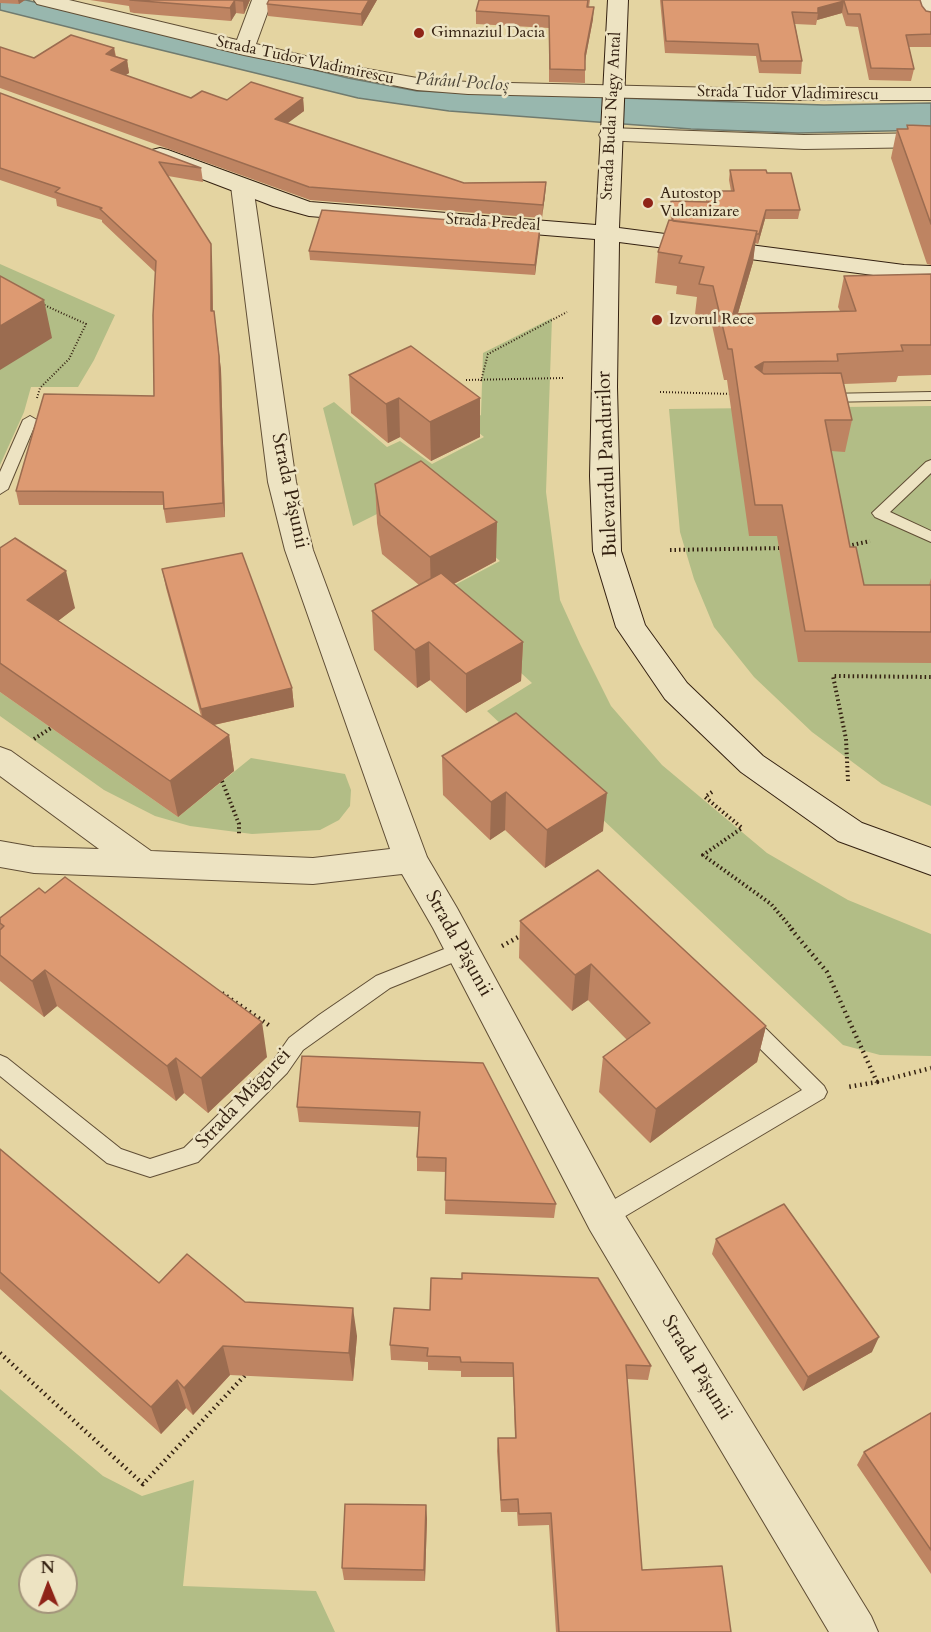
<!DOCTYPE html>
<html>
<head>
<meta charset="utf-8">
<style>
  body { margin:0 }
  #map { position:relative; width:931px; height:1632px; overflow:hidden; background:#e4d4a1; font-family:Cardo,serif }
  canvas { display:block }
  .north { position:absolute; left:18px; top:1554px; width:60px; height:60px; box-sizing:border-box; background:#ede3c2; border:2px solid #a3957b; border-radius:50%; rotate:359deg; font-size:16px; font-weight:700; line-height:24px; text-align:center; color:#342111 }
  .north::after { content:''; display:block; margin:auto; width:21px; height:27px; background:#8f2418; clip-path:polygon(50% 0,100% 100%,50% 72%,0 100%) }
</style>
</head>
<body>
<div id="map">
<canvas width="931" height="1632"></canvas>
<div class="north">N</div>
</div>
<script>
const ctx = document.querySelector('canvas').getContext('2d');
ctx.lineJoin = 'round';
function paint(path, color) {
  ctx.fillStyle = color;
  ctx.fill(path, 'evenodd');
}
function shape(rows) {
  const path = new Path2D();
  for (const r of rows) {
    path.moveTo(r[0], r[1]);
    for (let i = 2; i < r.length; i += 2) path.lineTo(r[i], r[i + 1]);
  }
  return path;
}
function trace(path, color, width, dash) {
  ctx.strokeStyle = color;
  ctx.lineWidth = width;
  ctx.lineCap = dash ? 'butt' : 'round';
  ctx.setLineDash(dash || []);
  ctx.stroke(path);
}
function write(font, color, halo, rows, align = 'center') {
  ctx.font = font + ' Cardo,serif';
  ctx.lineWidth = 5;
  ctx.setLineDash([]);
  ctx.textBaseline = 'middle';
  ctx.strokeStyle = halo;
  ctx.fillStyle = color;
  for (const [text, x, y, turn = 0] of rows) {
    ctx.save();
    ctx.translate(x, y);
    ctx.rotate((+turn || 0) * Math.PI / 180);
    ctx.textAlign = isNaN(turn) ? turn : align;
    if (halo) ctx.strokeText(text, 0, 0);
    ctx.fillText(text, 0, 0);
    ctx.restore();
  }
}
paint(shape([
  [0,264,115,315,94,360,78,387,31,387,24,412,0,465],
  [552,318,546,492,560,600,580,644,611,706,662,765,767,853,848,900,931,934,931,1056,880,1055,843,1045,487,711,532,683,436,595,500,561,419,493,353,526,323,408,334,402,387,447,400,441,432,464,484,437,467,423,481,415,483,353],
  [931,406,931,806,882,784,812,732,754,677,714,627,694,579,680,532,669,409],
  [0,692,178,817,251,758,345,774,351,790,350,806,339,820,320,830,252,834,190,826,155,816,104,790,0,716],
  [0,1389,103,1476,142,1496,194,1480,183,1586,316,1591,335,1632,0,1632],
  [30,1566,66,1566,66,1602,30,1602]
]), '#b2bd86');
const water = shape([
  [0,0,26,0,348,78,417,91,824,105,931,103,931,130,798,133,691,129,449,111,358,98,128,42,0,10,0,0]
]);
paint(water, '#98b7ae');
trace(water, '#707b6f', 1.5);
const lane = shape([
  [931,392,931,400,824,402,817,398,824,394,931,392],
  [30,416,37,420,8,489,0,494,0,472,23,420,30,416],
  [931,460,931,473,890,512,931,531,931,542,875,517,872,513,926,462,931,460],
  [462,942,469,944,472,950,469,956,390,988,303,1050,287,1073,198,1162,150,1177,107,1163,0,1076,0,1055,7,1058,121,1149,150,1159,184,1148,273,1061,289,1038,319,1015,376,976,462,942],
  [746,1014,753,1016,824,1086,827,1092,824,1098,612,1224,604,1227,596,1224,593,1217,596,1210,802,1090,739,1028,736,1022,739,1016,746,1014]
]);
const street = shape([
  [34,0,69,0,237,40,252,0,272,0,256,44,334,63,417,78,468,82,721,88,931,88,931,100,721,100,468,94,417,90,244,55,37,4,34,0],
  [917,0,931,0,931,23,924,21,921,17,917,0],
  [610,128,804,135,931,133,931,147,804,149,602,140,599,135,602,130,610,128],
  [242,179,250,181,253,186,296,482,313,550,427,857,457,908,618,1204,871,1616,878,1632,829,1632,590,1230,433,928,402,874,313,884,34,873,0,867,0,841,34,847,99,849,0,776,0,747,11,751,151,851,313,858,390,849,285,550,268,482,231,186,234,181,242,179]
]);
const secondary = shape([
  [608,0,628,0,619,228,904,265,931,266,931,280,904,279,619,242,617,387,621,551,645,625,687,683,763,756,862,823,931,848,931,875,838,841,741,772,665,699,616,627,593,551,590,476,595,239,309,216,273,206,152,160,149,155,152,150,160,148,168,150,310,202,596,225,608,0]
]);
trace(lane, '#604e35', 2);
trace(street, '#604e35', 2);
trace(secondary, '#342111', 2);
trace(shape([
  [466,380,563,378],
  [481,381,488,354,567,312],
  [660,392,732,394],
  [37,398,40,388,69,359,86,324,42,304]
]), '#342111', 2, [1, 2]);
trace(shape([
  [848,546,870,541],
  [670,550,784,548],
  [34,739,51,728],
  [222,781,239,824,239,834],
  [848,781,846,739,833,676,931,677],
  [712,792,705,797,742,828,703,855,771,904,793,930]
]), '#342111', 4, [1.5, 3]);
trace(shape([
  [791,929,827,972,877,1082,848,1087],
  [502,946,522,935],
  [222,993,270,1026],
  [877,1082,931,1068],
  [0,1353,143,1484,248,1372]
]), '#342111', 4.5, [1.5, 4]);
paint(lane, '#ede3c2');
paint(street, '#ede3c2');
paint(secondary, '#ede3c2');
paint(shape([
  [0,0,25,0,19,4,0,3],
  [90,0,250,0,244,14,236,13,231,21,134,13,130,12,129,6],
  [377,0,362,26,268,16,267,4],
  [479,0,590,0,589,7,593,19,585,61,585,83,549,82,549,28,476,24,476,11],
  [660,0,920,0,922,6,926,11,931,12,931,47,909,47,914,69,911,81,869,80,858,27,846,26,842,13,817,20,816,25,795,24,802,61,801,74,759,73,756,56,665,53],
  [0,47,34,58,114,48,116,56,127,60,129,73,125,75,191,98,227,100,303,98,304,111,287,123,464,183,546,182,545,195,542,218,310,200,0,88],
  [0,93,201,168,203,182,168,176,212,257,213,311,221,370,225,517,166,523,163,505,19,505,16,491,154,396,155,272,102,222,102,220,57,206,56,199,0,180],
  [907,125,931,126,931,265,927,264,891,158,897,129,907,129],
  [730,170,767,173,800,210,798,219,765,219,758,244,755,243,753,262,738,313,840,311,838,307,844,276,931,274,931,375,898,376,896,382,844,384,852,420,845,452,831,451,850,547,864,585,929,585,931,578,931,663,798,662,777,536,749,536,727,380,724,380,710,316,695,314,697,297,676,294,677,286,655,283,658,252,671,220,670,211,671,201,706,202,707,191,731,191,729,180],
  [540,227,535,275,310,260,309,251],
  [349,375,480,398,480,437,431,461,400,437,388,443,351,413],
  [375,484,496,561,454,584,523,642,521,681,466,713,430,680,417,688,374,650,372,611,419,585,382,554,377,523],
  [0,548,75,608,58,621,201,716,166,588,162,569,292,688,294,707,214,725,229,735,234,771,178,817,0,692],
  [442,756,603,831,545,868,505,830,490,840,443,795],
  [45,893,267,1057,208,1113,184,1093,176,1101,57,1006,44,1017,0,981,0,918],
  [520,921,766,1026,757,1062,650,1143,599,1092,603,1057,627,1040,588,1000,572,1011,519,958],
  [483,1063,556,1204,554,1218,445,1214,446,1172,417,1171,417,1157,419,1127,299,1122,297,1107],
  [0,1149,159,1283,245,1302,357,1336,353,1381,230,1375,193,1415,186,1408,161,1434,0,1289],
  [716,1239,872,1352,803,1391,712,1254],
  [394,1308,651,1366,648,1380,627,1379,642,1570,731,1632,556,1632,549,1525,518,1526,517,1512,501,1512,497,1451,498,1438,515,1438,513,1377,461,1377,461,1371,428,1370,428,1362,391,1360,390,1345],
  [931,1413,931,1574,857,1465,864,1452],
  [427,1518,425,1581,344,1580,342,1568]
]), '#be8462');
paint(shape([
  [18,0,25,0,19,4],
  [235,0,236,13,231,21,230,8],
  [244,0,250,0,244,14,243,1],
  [369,0,377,0,362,26,361,14],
  [844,1,842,13,817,20,818,13,818,8],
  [594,7,593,19,584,66,585,54],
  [114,48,116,61,106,54],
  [127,60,129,73,113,83,111,70],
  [303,98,304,111,276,132,275,119],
  [546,182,545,195,542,218,543,205],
  [766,210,765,219,758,244,759,234],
  [540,227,540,237,535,275,535,265],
  [757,231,753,262,729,344,733,314],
  [211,244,212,257,213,325,211,311],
  [44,300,52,338,0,370,0,326],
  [214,311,221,370,225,517,223,503],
  [764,362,759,393,755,367],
  [399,398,400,437,388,443,386,404],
  [480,398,480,437,431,461,430,422],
  [497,522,496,561,431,596,430,557],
  [66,571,75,608,37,637,27,600],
  [429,642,430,680,417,688,415,650],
  [523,642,521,681,466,713,466,674],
  [292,688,294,707,204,727,201,709],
  [229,735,234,771,178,817,170,781],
  [506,792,505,830,490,840,491,802],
  [607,793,603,831,545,868,547,830],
  [591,964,588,1000,572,1011,575,975],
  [45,970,57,1006,44,1017,32,981],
  [262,1022,267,1057,208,1113,201,1078],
  [766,1026,757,1062,650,1143,656,1109],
  [176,1058,184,1093,176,1101,167,1066],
  [353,1308,357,1336,353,1381,349,1353],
  [879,1337,872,1352,803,1391,808,1377],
  [223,1346,230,1375,193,1415,184,1388],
  [177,1380,186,1408,161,1434,151,1407],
  [426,1505,427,1518,425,1581,424,1570]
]), '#9b6c50');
const building = shape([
  [130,0,244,0,243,1,235,0,230,8,130,0],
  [269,0,369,0,361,14,267,4,269,0],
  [479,0,588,0,587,7,594,7,585,54,585,70,550,69,549,16,476,11,479,0],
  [662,0,920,0,922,6,926,11,931,12,931,34,906,35,914,69,871,68,860,14,848,14,844,1,818,8,818,13,792,12,802,61,761,61,758,44,666,41,662,0],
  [71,35,114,48,106,54,127,60,111,70,191,98,202,91,227,100,251,82,303,98,275,119,464,183,546,182,543,205,309,187,0,76,0,47,34,58,71,35],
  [0,93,201,168,159,162,211,244,211,311,214,311,219,356,223,503,164,509,163,492,16,491,44,394,154,396,153,315,156,261,100,209,102,208,55,192,60,188,0,168,0,93],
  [907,125,931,126,931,224,897,129,908,129,907,125],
  [730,170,766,170,767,173,791,173,800,210,766,210,759,234,756,234,757,231,673,221,671,201,709,202,707,191,734,191,730,170],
  [322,210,540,227,535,265,309,251,322,210],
  [669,220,757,231,733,314,856,311,844,276,931,274,931,345,901,345,903,351,837,354,838,361,764,362,755,367,764,374,841,373,852,420,825,420,850,547,856,547,864,585,931,585,931,632,805,631,782,505,755,505,732,349,728,349,713,286,699,284,704,267,679,263,682,256,658,252,669,220],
  [0,276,44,300,0,326,0,276],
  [411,346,480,398,430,422,399,398,386,404,349,375,411,346],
  [421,461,497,522,430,557,380,515,375,484,421,461],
  [15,538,66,571,27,600,229,735,170,781,0,663,0,548,15,538],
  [242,553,292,688,201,709,162,569,242,553],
  [441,573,523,642,466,674,429,642,415,650,372,611,441,573],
  [516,713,607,793,547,830,506,792,491,802,442,756,516,713],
  [598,870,766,1026,656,1109,603,1057,650,1023,591,964,575,975,520,921,598,870],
  [65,877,262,1022,201,1078,176,1058,167,1066,45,970,32,981,0,955,0,930,4,926,0,923,0,918,39,888,45,893,65,877],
  [302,1056,483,1063,556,1204,445,1200,446,1158,417,1157,420,1112,297,1107,302,1056],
  [0,1149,159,1283,187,1254,245,1302,353,1308,349,1353,223,1346,184,1388,177,1380,151,1407,0,1272,0,1149],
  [784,1204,879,1337,808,1377,716,1239,784,1204],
  [462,1273,598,1278,651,1366,626,1365,642,1570,722,1566,731,1632,559,1632,551,1513,519,1514,518,1499,501,1500,498,1438,516,1438,513,1363,461,1362,460,1357,427,1356,428,1348,390,1345,394,1308,430,1310,431,1278,462,1279,462,1273],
  [931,1413,931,1550,864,1452,931,1413],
  [345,1504,426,1505,424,1570,342,1568,345,1504]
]);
paint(building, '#dd9a72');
trace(building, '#9b6c50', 1.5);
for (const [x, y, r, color] of [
  [419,33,6,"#8f2418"],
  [648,203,6,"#8f2418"],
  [657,320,6,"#8f2418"]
]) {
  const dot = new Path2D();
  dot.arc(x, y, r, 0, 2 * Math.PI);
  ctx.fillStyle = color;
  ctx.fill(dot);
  trace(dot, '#ede3c2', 2);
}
write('16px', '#342111', '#ede3c2', [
  ["Gimnaziul Dacia",431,33],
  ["Autostop",660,194],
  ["Vulcanizare",660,212],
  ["Izvorul Rece",669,320]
], 'left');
write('16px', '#342111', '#ede3c2', [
  ["Strada Tudor Vladimirescu",305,61,12],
  ["Strada Tudor Vladimirescu",788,94,1],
  ["Strada Budai Nagy Antal",612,116,-87],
  ["Strada Predeal",493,223,4]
]);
write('italic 18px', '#4d4638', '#ede3c2', [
  ["Pârâul Pocloș",462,83,4]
]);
write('20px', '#342111', '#ede3c2', [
  ["Bulevardul Pandurilor",608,464,-92],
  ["Strada Pășunii",289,491,78],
  ["Strada Pășunii",458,944,61],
  ["Strada Măgurei",244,1099,-47],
  ["Strada Pășunii",696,1368,59]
]);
</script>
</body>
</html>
